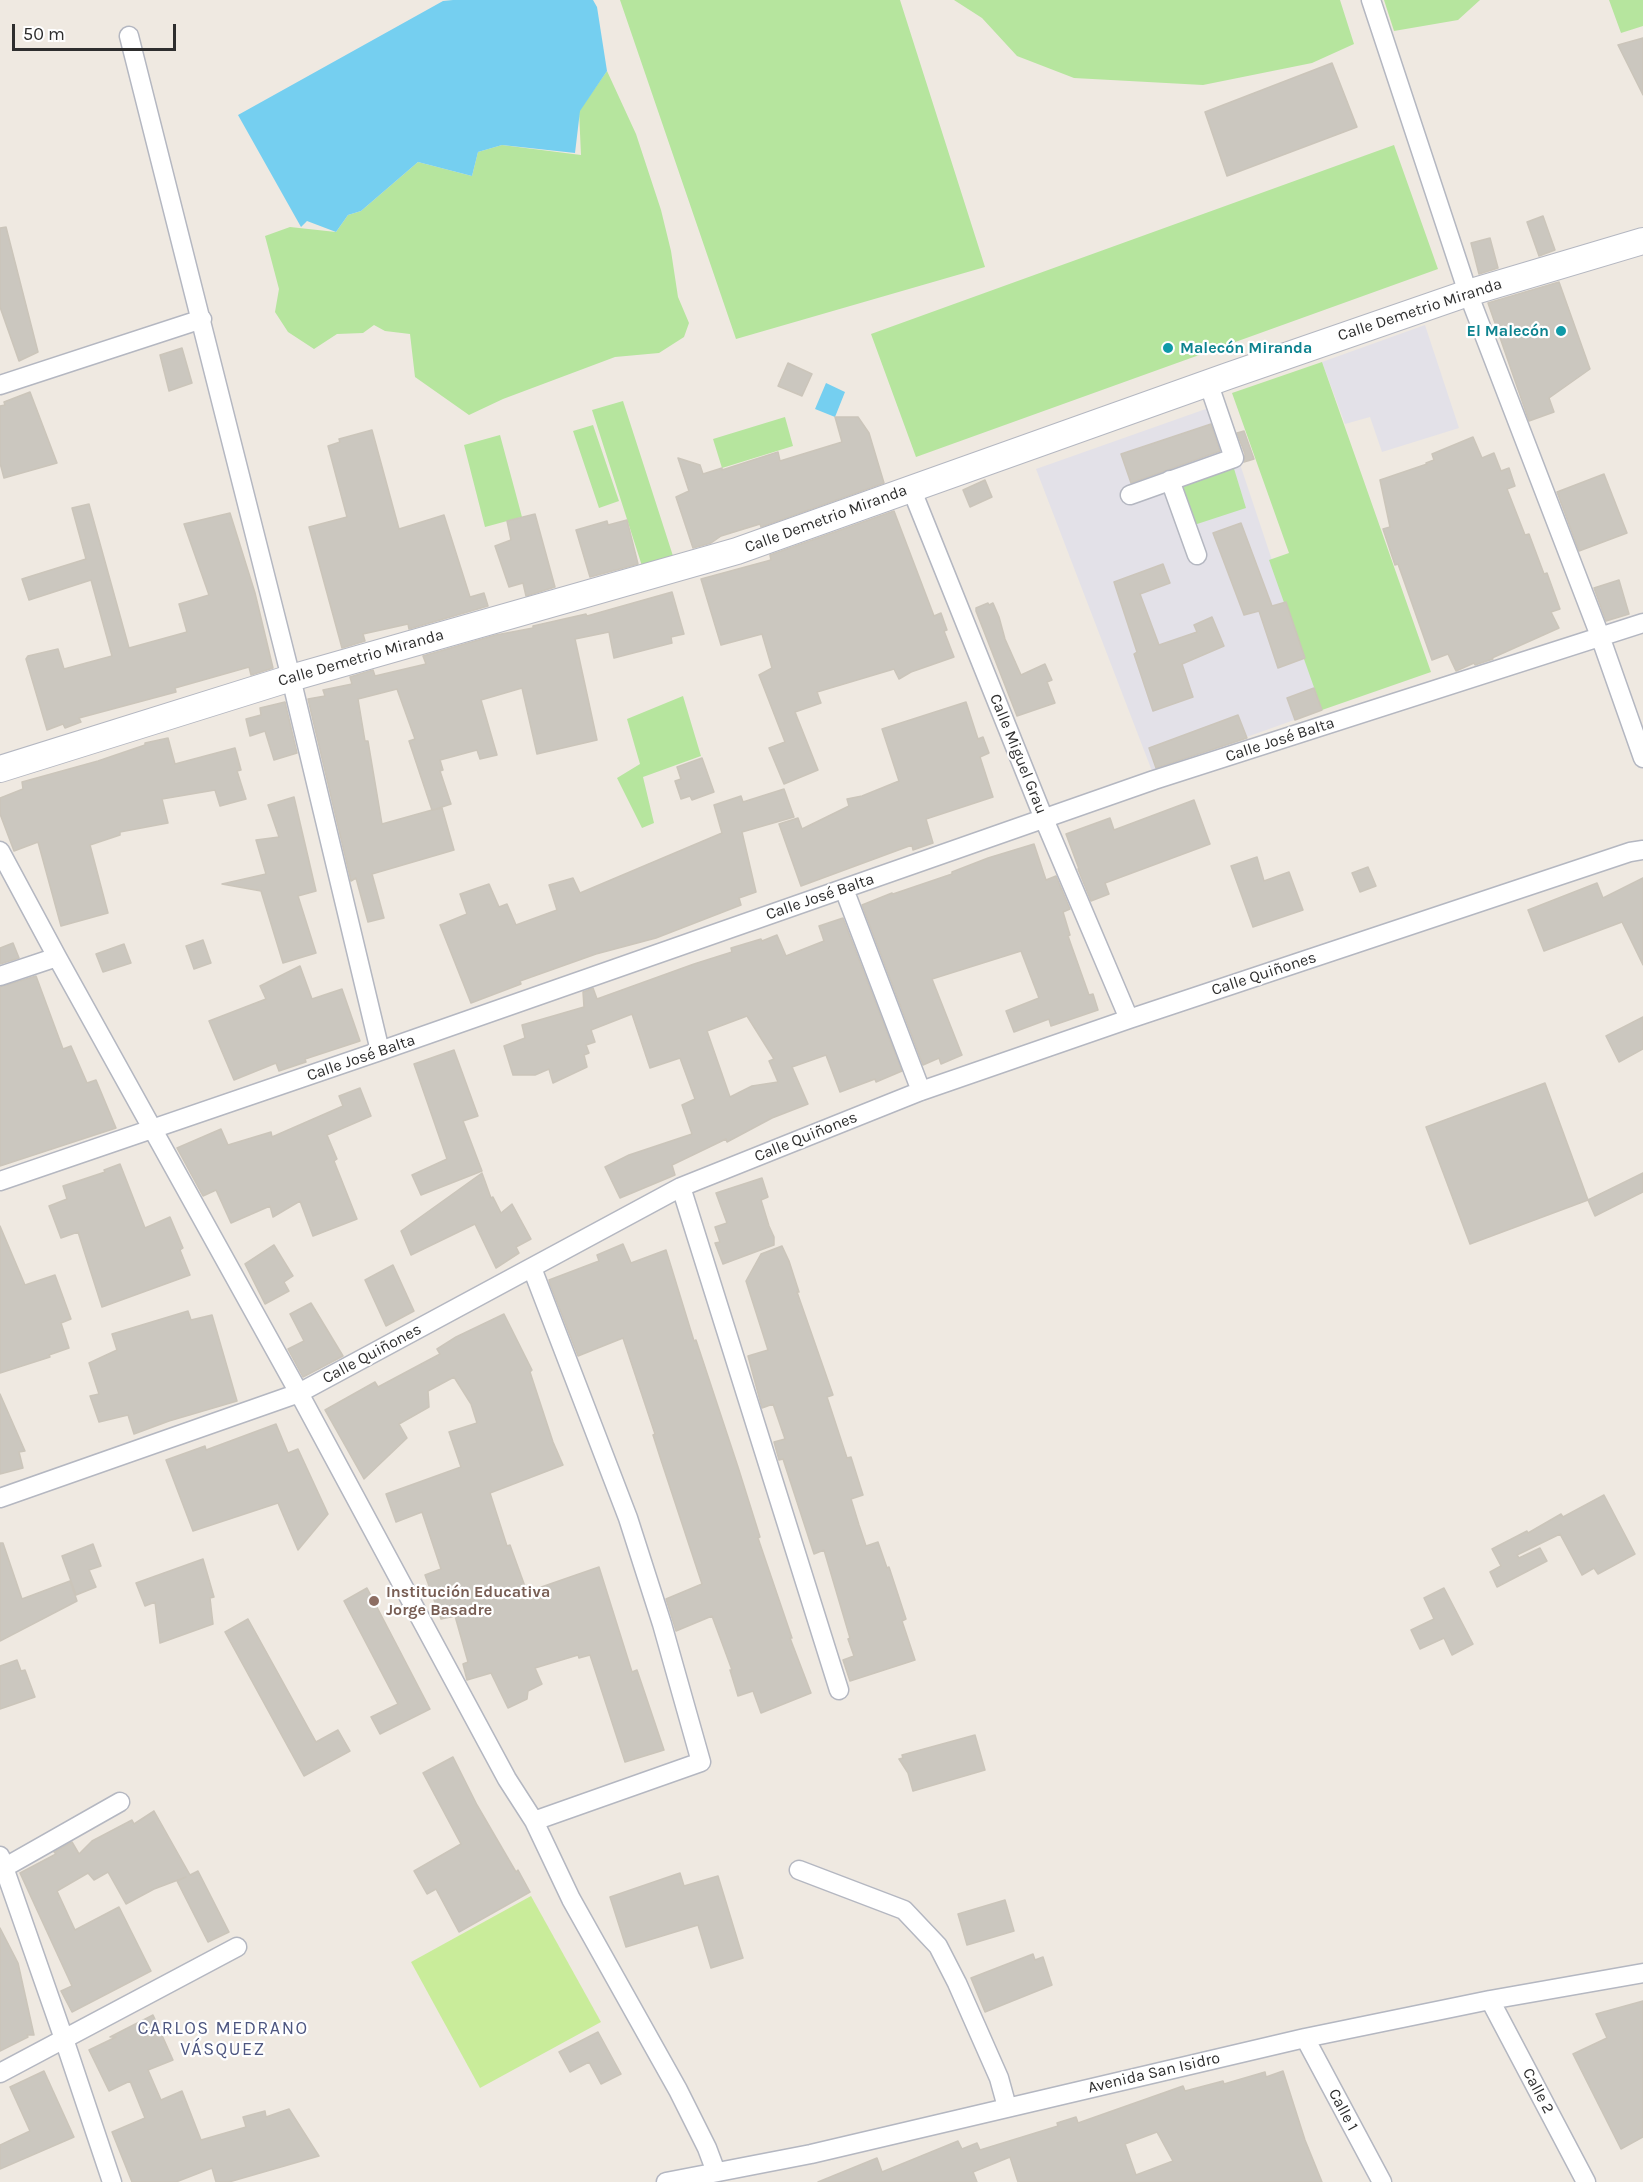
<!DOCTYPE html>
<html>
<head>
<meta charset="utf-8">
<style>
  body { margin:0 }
  #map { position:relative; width:1643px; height:2182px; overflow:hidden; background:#efe9e1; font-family:Karla,sans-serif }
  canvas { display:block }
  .scale { position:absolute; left:12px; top:24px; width:164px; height:27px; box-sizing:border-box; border:3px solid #2e2e2e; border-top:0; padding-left:8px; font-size:18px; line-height:21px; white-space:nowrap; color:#2e2e2e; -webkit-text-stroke:4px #fff; paint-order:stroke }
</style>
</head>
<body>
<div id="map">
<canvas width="1643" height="2182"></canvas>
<div class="scale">50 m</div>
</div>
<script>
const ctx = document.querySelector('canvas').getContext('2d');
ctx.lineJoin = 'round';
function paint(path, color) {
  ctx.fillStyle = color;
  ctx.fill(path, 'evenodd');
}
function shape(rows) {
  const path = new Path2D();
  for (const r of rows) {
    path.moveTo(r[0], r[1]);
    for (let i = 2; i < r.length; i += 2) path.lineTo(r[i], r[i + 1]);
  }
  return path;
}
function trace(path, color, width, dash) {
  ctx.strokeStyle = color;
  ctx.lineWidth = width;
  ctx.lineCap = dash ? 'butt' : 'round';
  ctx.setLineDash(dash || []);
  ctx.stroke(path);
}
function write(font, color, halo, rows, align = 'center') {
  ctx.font = font + ' Karla,sans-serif';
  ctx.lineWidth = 4.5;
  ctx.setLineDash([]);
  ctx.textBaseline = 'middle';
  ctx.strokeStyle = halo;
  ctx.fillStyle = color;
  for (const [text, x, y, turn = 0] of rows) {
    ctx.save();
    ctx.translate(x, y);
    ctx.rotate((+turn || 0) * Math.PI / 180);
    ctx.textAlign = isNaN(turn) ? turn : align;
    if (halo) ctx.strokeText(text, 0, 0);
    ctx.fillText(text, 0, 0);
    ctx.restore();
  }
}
paint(shape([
  [1425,325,1459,428,1382,452,1370,417,1345,424,1322,362],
  [1220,404,1322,710,1152,771,1036,469]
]), '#e3e1e8');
paint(shape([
  [620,0,900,0,985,267,736,339],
  [954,0,1340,0,1354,44,1312,63,1203,85,1074,78,1017,56,982,18],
  [1384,0,1480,0,1458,20,1394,31],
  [1609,0,1643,0,1643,26,1621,33],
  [607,71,636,134,661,210,671,251,678,297,689,323,684,337,659,353,615,357,503,399,469,415,415,377,410,334,385,331,374,325,363,333,337,334,314,349,288,332,275,312,279,289,265,236,290,227,336,232,348,215,361,211,418,162,472,176,478,152,502,145,581,155,579,111],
  [1394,145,1438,269,916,457,871,334],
  [1322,362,1431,672,1322,710,1269,560,1289,553,1232,393],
  [623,401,673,556,642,566,592,410],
  [785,417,793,446,722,468,713,439],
  [593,425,619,501,599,508,573,431],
  [500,435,522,517,485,527,464,445],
  [1232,462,1246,508,1191,526,1174,481],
  [683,696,701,756,643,777,654,823,642,828,617,778,640,764,627,719]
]), '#b6e59e');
paint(shape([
  [531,1896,601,2022,480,2088,411,1962]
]), '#c9ec9a');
paint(shape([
  [453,0,593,0,597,7,607,71,580,111,575,153,502,145,478,152,472,176,418,162,361,211,348,215,336,232,307,221,301,227,238,115,443,1],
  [826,383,845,392,835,417,815,409]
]), '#75cff0');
const building = shape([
  [1643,38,1643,95,1618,45,1643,38],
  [1332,63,1357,127,1227,176,1205,112,1332,63],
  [1543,216,1555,250,1539,256,1527,222,1543,216],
  [6,227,38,352,19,361,0,307,0,228,6,227],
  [1490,238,1498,268,1479,274,1471,243,1490,238],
  [1559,282,1590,369,1549,398,1554,412,1529,421,1488,303,1559,282],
  [182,348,192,383,169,391,160,355,182,348],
  [788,363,812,374,802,396,778,386,788,363],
  [30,392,57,463,4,478,0,463,0,406,5,405,4,402,30,392],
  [835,417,858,417,869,433,884,483,761,527,760,524,721,536,711,543,693,548,676,497,689,491,678,458,700,465,703,474,722,468,722,470,778,452,780,461,842,442,835,417],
  [1211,424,1220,451,1131,483,1121,454,1211,424],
  [372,430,399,529,444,515,470,597,484,593,488,606,409,629,408,624,363,634,365,641,342,648,309,527,347,517,328,446,340,442,339,439,372,430],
  [1244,431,1254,459,1244,462,1245,454,1237,433,1244,431],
  [1473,437,1482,458,1494,453,1501,471,1509,468,1515,486,1507,489,1525,535,1529,534,1544,574,1547,573,1560,609,1551,612,1559,628,1492,658,1493,659,1475,665,1474,663,1456,671,1448,654,1432,660,1398,564,1395,565,1383,529,1390,527,1380,480,1427,464,1426,463,1434,460,1432,454,1473,437],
  [1604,474,1627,533,1579,551,1557,492,1604,474],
  [985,480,992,497,970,507,963,490,985,480],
  [89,504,129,648,187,632,179,604,209,595,184,524,230,513,255,593,273,668,251,675,249,667,175,688,176,692,79,718,81,722,65,728,63,724,47,730,26,659,28,656,58,649,64,669,112,656,91,580,29,600,22,579,86,559,72,508,89,504],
  [894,511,934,616,941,613,947,630,944,631,954,657,911,672,899,679,894,669,817,692,821,703,795,712,818,770,784,784,769,748,785,742,759,675,772,668,762,634,721,645,701,579,771,560,770,555,894,511],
  [535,514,555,587,526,596,523,583,509,587,495,546,511,540,507,521,535,514],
  [627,520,638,564,590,577,576,530,607,521,608,525,627,520],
  [1241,523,1272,606,1286,602,1305,658,1278,668,1259,611,1244,615,1213,533,1241,523],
  [1163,564,1170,583,1140,594,1159,645,1197,632,1194,625,1212,617,1224,646,1182,664,1193,697,1153,711,1134,654,1137,652,1114,582,1163,564],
  [1619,580,1629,614,1606,621,1594,588,1619,580],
  [672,592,684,634,671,637,672,643,614,658,609,632,575,639,597,740,537,754,522,688,481,700,497,755,480,759,477,750,440,760,443,770,440,771,451,804,433,810,442,808,454,850,372,874,384,918,368,922,356,878,351,881,308,699,325,696,323,690,352,684,350,677,373,670,375,676,426,664,423,656,496,635,533,628,533,626,586,614,587,616,672,592],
  [397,689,415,739,409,741,432,810,382,824,368,741,365,741,358,699,397,689],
  [988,603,989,605,993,603,999,617,1005,639,1021,675,1045,664,1052,680,1047,682,1055,703,1017,716,976,611,976,608,988,603],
  [1314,688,1322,710,1295,720,1287,698,1314,688],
  [285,702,297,753,274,760,265,731,250,736,246,719,261,715,260,708,285,702],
  [966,702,978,739,983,737,989,753,980,757,993,797,926,819,933,843,913,850,912,845,801,886,779,824,798,818,802,829,849,806,847,799,862,796,899,781,882,729,966,702],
  [1238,715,1247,738,1156,768,1149,748,1238,715],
  [168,738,175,764,235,748,241,770,237,771,246,799,220,806,215,790,162,799,168,823,120,832,120,835,90,845,108,913,61,926,38,842,14,851,0,814,0,798,23,789,22,782,98,761,145,745,145,743,168,738],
  [702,758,714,792,692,800,690,796,681,799,675,781,681,779,677,767,702,758],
  [784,789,794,817,742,832,756,892,739,898,741,905,656,938,596,954,520,981,521,984,471,1003,440,925,467,914,460,894,489,884,499,907,507,904,516,925,557,910,549,885,573,878,580,893,722,833,714,805,741,796,743,802,784,789],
  [294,797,316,891,298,896,316,953,283,963,261,891,222,884,266,874,256,840,279,837,268,805,294,797],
  [1194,800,1210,844,1105,883,1109,894,1091,901,1078,869,1079,869,1066,834,1110,818,1114,830,1194,800],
  [1034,844,1046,880,1056,876,1070,909,1063,912,1070,935,1068,936,1089,995,1093,994,1098,1010,1051,1026,1049,1019,1014,1032,1006,1011,1039,998,1021,951,932,979,962,1055,941,1064,939,1058,923,1065,862,905,892,893,893,894,952,874,952,872,988,858,1034,844],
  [1257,857,1264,881,1289,872,1303,910,1253,927,1231,866,1257,857],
  [1368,867,1376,886,1360,892,1352,873,1368,867],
  [1643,878,1643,965,1622,922,1544,951,1528,910,1597,883,1603,898,1643,878],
  [843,918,902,1071,876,1082,875,1079,840,1092,826,1055,792,1067,808,1104,772,1118,727,1142,726,1139,672,1165,675,1175,620,1198,605,1167,629,1155,692,1134,682,1105,695,1099,680,1058,650,1068,632,1014,591,1030,595,1042,586,1045,589,1053,584,1055,587,1067,553,1083,549,1069,535,1075,513,1075,504,1046,525,1038,522,1025,584,1007,583,992,593,988,597,999,694,964,732,952,731,948,761,939,762,941,777,935,786,956,824,941,819,926,843,918],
  [747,1016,774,1059,769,1061,778,1082,752,1086,730,1097,707,1031,747,1016],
  [203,940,211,963,194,969,186,946,203,940],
  [13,943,19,958,0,964,0,948,13,943],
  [124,944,131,963,103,972,96,954,124,944],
  [300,966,312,999,342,989,360,1041,305,1059,306,1062,279,1071,276,1063,234,1080,209,1021,266,999,260,986,300,966],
  [36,976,63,1049,71,1046,87,1083,96,1080,116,1128,0,1166,0,987,36,976],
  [1643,1017,1643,1049,1619,1062,1606,1036,1643,1017],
  [454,1050,478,1116,463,1121,482,1171,421,1195,412,1175,447,1159,414,1064,454,1050],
  [1545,1083,1588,1200,1470,1244,1426,1127,1545,1083],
  [360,1088,371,1116,327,1135,337,1159,334,1161,357,1219,313,1236,300,1201,273,1217,270,1206,231,1223,216,1190,203,1196,177,1148,221,1129,228,1145,271,1132,272,1137,343,1106,339,1096,360,1088],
  [120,1164,145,1228,170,1217,183,1248,180,1250,190,1275,102,1307,78,1232,61,1238,49,1206,67,1199,63,1186,105,1172,104,1170,120,1164],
  [482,1173,491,1198,493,1197,501,1213,512,1204,531,1239,516,1247,519,1253,496,1268,475,1224,411,1255,401,1231,482,1173],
  [1643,1173,1643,1192,1595,1216,1588,1200,1643,1173],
  [762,1178,768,1197,761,1200,769,1226,774,1237,774,1245,723,1264,715,1243,720,1242,715,1227,727,1223,716,1193,762,1178],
  [0,1226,25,1285,55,1275,71,1319,61,1323,69,1348,49,1355,50,1357,0,1373,0,1226],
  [623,1244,631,1263,666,1250,694,1341,696,1340,738,1467,760,1537,758,1538,792,1638,790,1638,811,1693,761,1713,753,1691,738,1696,730,1670,732,1670,712,1616,676,1631,673,1621,666,1599,702,1584,661,1460,653,1435,655,1434,623,1338,578,1356,550,1284,549,1280,599,1261,597,1255,623,1244],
  [274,1245,293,1276,284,1282,289,1291,265,1304,245,1264,274,1245],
  [782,1246,789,1261,799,1292,797,1292,833,1395,827,1397,847,1458,851,1457,863,1495,851,1499,859,1525,866,1546,878,1542,887,1568,889,1567,906,1619,902,1621,915,1660,850,1681,843,1660,854,1656,848,1639,850,1638,824,1550,814,1554,783,1459,779,1460,774,1442,785,1439,773,1404,762,1408,748,1356,768,1350,746,1281,761,1254,782,1246],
  [393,1265,414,1311,386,1326,365,1280,393,1265],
  [311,1303,343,1356,303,1377,288,1349,304,1341,290,1314,311,1303],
  [188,1311,191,1320,212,1315,237,1401,169,1421,134,1434,128,1415,99,1422,90,1396,99,1394,89,1363,117,1350,112,1334,188,1311],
  [504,1314,532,1370,530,1372,553,1442,563,1465,490,1493,507,1546,510,1545,527,1592,599,1567,632,1672,637,1670,664,1750,625,1762,590,1655,579,1658,578,1655,535,1668,542,1684,528,1691,527,1699,508,1708,491,1673,467,1680,463,1664,468,1662,455,1616,441,1619,425,1575,441,1569,422,1512,396,1522,386,1494,461,1467,449,1432,477,1423,471,1404,454,1377,428,1391,429,1407,399,1424,407,1438,364,1479,325,1410,375,1382,378,1387,440,1354,437,1349,456,1337,504,1314],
  [0,1394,25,1451,19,1452,23,1468,0,1474,0,1394],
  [276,1424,288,1453,298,1449,328,1514,298,1550,278,1503,193,1531,166,1460,205,1446,206,1450,276,1424],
  [1604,1495,1635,1554,1598,1574,1594,1568,1582,1575,1560,1534,1517,1555,1519,1558,1540,1548,1547,1561,1497,1587,1490,1572,1501,1566,1492,1549,1527,1531,1528,1533,1561,1514,1563,1517,1604,1495],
  [0,1543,3,1543,22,1599,70,1581,77,1601,0,1641,0,1543],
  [93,1544,101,1566,89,1570,96,1587,76,1595,62,1556,93,1544],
  [203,1559,214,1597,210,1598,213,1624,160,1643,155,1602,145,1606,136,1583,203,1559],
  [367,1588,430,1709,380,1734,371,1717,398,1704,344,1601,367,1588],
  [1444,1588,1473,1644,1452,1655,1444,1638,1420,1649,1411,1630,1434,1619,1424,1598,1444,1588],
  [248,1619,316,1742,338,1730,350,1751,304,1776,225,1632,248,1619],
  [17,1660,21,1671,25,1670,35,1697,0,1709,0,1666,17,1660],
  [975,1735,985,1770,913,1791,908,1773,899,1759,903,1758,902,1755,975,1735],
  [453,1757,477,1805,516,1872,518,1870,530,1892,459,1932,436,1889,427,1894,414,1871,461,1844,423,1773,453,1757],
  [154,1811,190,1875,198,1871,229,1932,208,1942,177,1881,186,1877,154,1889,126,1904,108,1872,94,1880,88,1873,57,1891,75,1930,119,1907,151,1971,72,2012,61,1991,72,1986,20,1873,56,1854,54,1852,72,1842,79,1854,92,1841,132,1820,134,1824,154,1811],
  [680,1873,684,1886,718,1876,743,1958,711,1968,698,1925,626,1947,610,1897,680,1873],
  [1005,1900,1014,1931,967,1945,958,1914,1005,1900],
  [0,1928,18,1963,34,2035,27,2035,28,2037,0,2051,0,1928],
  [1033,1954,1035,1960,1043,1957,1052,1985,985,2012,971,1978,1033,1954],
  [1643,2001,1643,2137,1621,2149,1573,2054,1607,2038,1596,2014,1643,2001],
  [153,2015,173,2060,148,2070,161,2100,182,2091,201,2140,246,2127,243,2117,265,2111,266,2117,289,2109,319,2156,229,2182,216,2182,212,2168,176,2182,132,2182,112,2132,145,2118,130,2081,109,2091,89,2050,116,2037,110,2037,153,2015],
  [598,2032,621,2074,601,2084,589,2062,570,2072,559,2052,598,2032],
  [44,2071,74,2137,0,2169,0,2145,30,2131,10,2087,44,2071],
  [1283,2071,1305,2140,1322,2182,1018,2182,1010,2157,973,2172,977,2182,818,2182,877,2158,882,2172,958,2141,962,2149,977,2143,980,2150,1058,2126,1057,2123,1076,2117,1078,2123,1183,2086,1185,2091,1223,2081,1224,2084,1265,2072,1266,2077,1283,2071],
  [1157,2132,1173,2161,1136,2175,1125,2144,1157,2132]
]);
paint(building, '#cbc7bf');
trace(building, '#cbc5ba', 1.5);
const street = shape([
  [1371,0,1468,293,1600,636,1643,758],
  [129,36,291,678,380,1051],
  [0,385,202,319],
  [1170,480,1197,555],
  [911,488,1044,819,1129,1019],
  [1130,495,1234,458,1208,382],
  [0,851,57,957,299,1393,507,1779,534,1821,571,1899,678,2090,707,2148,716,2172],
  [844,889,921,1091],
  [0,976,57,957],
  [0,1181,380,1051,1154,780,1643,623],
  [681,1187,839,1690],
  [532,1268,628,1518,662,1624,701,1762,534,1821],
  [0,1498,299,1393,681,1187,921,1091,1129,1019,1630,852,1643,850],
  [0,1856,64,2039,112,2182],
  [0,1870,120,1802],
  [799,1870,904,1910,938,1946,957,1983,999,2078,1007,2107],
  [1490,2000,1586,2182],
  [1305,2038,1382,2182],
  [0,2073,237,1947],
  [666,2182,811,2154,1305,2038,1490,2000,1643,1973]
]);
const secondary = shape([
  [0,769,291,678,737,551,1228,376,1468,293,1643,241]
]);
trace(street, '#b4b7c1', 21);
trace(secondary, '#b4b7c1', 28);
trace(street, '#fff', 18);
trace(secondary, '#fff', 26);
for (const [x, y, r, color] of [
  [1561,331,6,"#0f9aa8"],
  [1168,348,6,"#0f9aa8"],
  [374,1601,6,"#8d6e63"]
]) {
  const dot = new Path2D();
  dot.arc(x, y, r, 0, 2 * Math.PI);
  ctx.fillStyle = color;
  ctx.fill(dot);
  trace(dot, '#fff', 2);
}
write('16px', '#2e2e2e', '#fff', [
  ["Calle Demetrio Miranda",1420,310,-18],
  ["Calle Demetrio Miranda",826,519,-20],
  ["Calle Demetrio Miranda",361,658,-16],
  ["Calle José Balta",1280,740,-18],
  ["Calle Miguel Grau",1018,754,68],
  ["Calle José Balta",820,897,-19],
  ["Calle Quiñones",1264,974,-18],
  ["Calle José Balta",361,1058,-19],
  ["Calle Quiñones",806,1137,-22],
  ["Calle Quiñones",372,1354,-28],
  ["Avenida San Isidro",1154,2073,-13],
  ["Calle 2",1538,2091,62],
  ["Calle 1",1343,2110,62]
]);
write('bold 16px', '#0d838f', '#fff', [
  ["El Malecón",1549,331],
  ["Malecón Miranda",1180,348,"left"]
], 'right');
write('bold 16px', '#785e54', '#fff', [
  ["Institución Educativa",386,1592],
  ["Jorge Basadre",386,1610]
], 'left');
ctx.letterSpacing = '1.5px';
write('18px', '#4d5680', '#fff', [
  ["CARLOS MEDRANO",223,2029],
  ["VÁSQUEZ",223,2050]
]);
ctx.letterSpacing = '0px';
</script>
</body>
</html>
